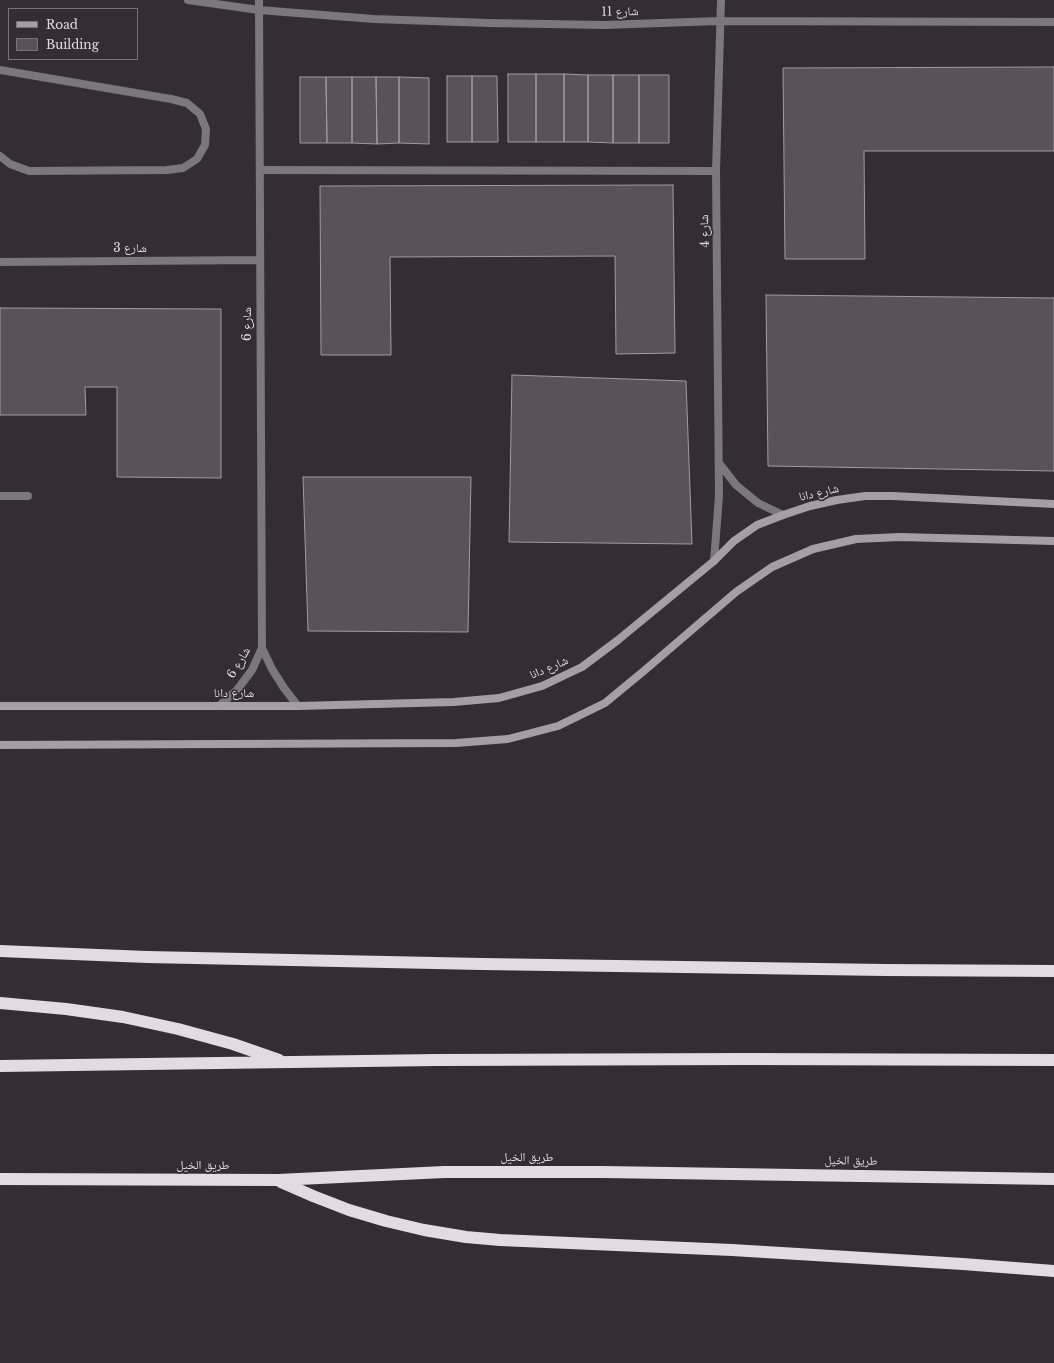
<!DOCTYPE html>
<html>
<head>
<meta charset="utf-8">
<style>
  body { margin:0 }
  #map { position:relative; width:1054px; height:1363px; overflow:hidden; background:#342d32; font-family:"Libre Baskerville",serif }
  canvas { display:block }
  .legend { position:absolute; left:8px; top:8px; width:130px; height:52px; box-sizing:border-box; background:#342d32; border:1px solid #797377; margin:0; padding:5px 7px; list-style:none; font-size:12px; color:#e0dcdf }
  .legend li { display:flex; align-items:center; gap:8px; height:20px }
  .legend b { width:20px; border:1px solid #797377 }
</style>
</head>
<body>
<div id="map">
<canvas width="1054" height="1363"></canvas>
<ul class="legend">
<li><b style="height:5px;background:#a59fa4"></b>Road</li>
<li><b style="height:11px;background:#5a5258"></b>Building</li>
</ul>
</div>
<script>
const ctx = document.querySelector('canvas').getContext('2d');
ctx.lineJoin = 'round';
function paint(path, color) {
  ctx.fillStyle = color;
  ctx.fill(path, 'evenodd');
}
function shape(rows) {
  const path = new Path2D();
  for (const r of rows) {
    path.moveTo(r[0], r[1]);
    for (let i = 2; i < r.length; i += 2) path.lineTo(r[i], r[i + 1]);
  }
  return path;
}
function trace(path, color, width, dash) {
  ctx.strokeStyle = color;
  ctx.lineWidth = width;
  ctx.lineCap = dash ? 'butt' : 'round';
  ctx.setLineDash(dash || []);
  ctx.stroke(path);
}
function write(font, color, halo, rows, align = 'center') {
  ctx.font = font + ' "Libre Baskerville","Noto Naskh Arabic",serif';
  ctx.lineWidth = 3.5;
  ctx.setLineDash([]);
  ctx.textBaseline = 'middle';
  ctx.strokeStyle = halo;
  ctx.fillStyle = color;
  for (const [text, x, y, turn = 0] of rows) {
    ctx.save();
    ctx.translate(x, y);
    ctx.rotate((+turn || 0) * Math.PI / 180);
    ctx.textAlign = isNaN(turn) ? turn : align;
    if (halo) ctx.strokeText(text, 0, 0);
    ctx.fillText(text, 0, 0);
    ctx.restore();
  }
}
const building = shape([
  [1054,67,1054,151,864,151,865,259,785,259,783,68,1054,67],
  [508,74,536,74,536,142,508,142,508,74],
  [536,74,564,74,564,142,536,142,536,74],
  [564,74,588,75,588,142,564,142,564,74],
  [588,75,613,75,613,143,588,142,588,75],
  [613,75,639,75,639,143,613,143,613,75],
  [639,75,669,75,669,143,639,143,639,75],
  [447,76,472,76,472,142,447,142,447,76],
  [472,76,497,76,498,142,472,142,472,76],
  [300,77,326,77,327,143,300,143,300,77],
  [326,77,352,77,352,143,327,143,326,77],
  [352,77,376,77,377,144,352,143,352,77],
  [376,77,399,77,399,143,377,144,376,77],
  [399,77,429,78,429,144,399,143,399,77],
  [673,185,675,353,616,354,615,256,390,257,391,355,321,355,320,186,673,185],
  [766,295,1054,298,1054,471,768,466,766,295],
  [0,308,221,309,221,478,117,477,117,387,85,387,86,415,0,415,0,308],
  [512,375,686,381,692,544,509,542,512,375],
  [303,477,471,477,468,632,308,631,303,477]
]);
paint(building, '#5a5258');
trace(building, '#a49ba2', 1);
trace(shape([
  [0,70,171,99,187,103,200,114,206,129,205,145,197,159,183,168,167,170,29,171,10,164,0,156],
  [260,170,716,171],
  [0,496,28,496]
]), '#7b777a', 8);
trace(shape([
  [188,0,259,10,374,19,489,23,604,25,719,21,1054,22],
  [0,262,260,260],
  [719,463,736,485,758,503,783,515],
  [714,561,719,496,716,171,721,0],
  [262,648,272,669,284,688,298,706],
  [219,706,237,690,252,670,262,648,259,0]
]), '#7b777a', 8);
trace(shape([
  [0,706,298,706,454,702,499,698,542,686,582,667,618,640,714,561,734,541,757,525,783,515,810,506,837,500,865,496,893,496,1054,504],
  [0,745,456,743,508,739,558,726,605,703,645,670,736,592,772,567,813,549,856,539,900,537,1054,541]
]), '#a59fa4', 8);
trace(shape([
  [0,951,147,957,482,964,885,970,1054,971],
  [0,1003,66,1009,123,1017,178,1029,233,1044,279,1060],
  [0,1066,437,1060,748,1059,1054,1060],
  [0,1179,278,1180,444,1172,603,1172,1054,1179],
  [281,1182,313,1196,349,1210,386,1221,424,1230,466,1237,500,1240,732,1250,963,1264,1054,1271]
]), '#e4dbe2', 12);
write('12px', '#e0dcdf', '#342d32', [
  ["شارع 11",620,12,-1],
  ["شارع 4",705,231,-91],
  ["شارع 3",130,249],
  ["شارع 6",248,324,-90],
  ["شارع دانا",819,493,-13],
  ["شارع 6",239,663,-59],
  ["شارع دانا",549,668,-23],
  ["شارع دانا",234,694],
  ["طريق الخيل",527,1158],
  ["طريق الخيل",851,1161,1],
  ["طريق الخيل",203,1166]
]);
</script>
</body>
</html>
